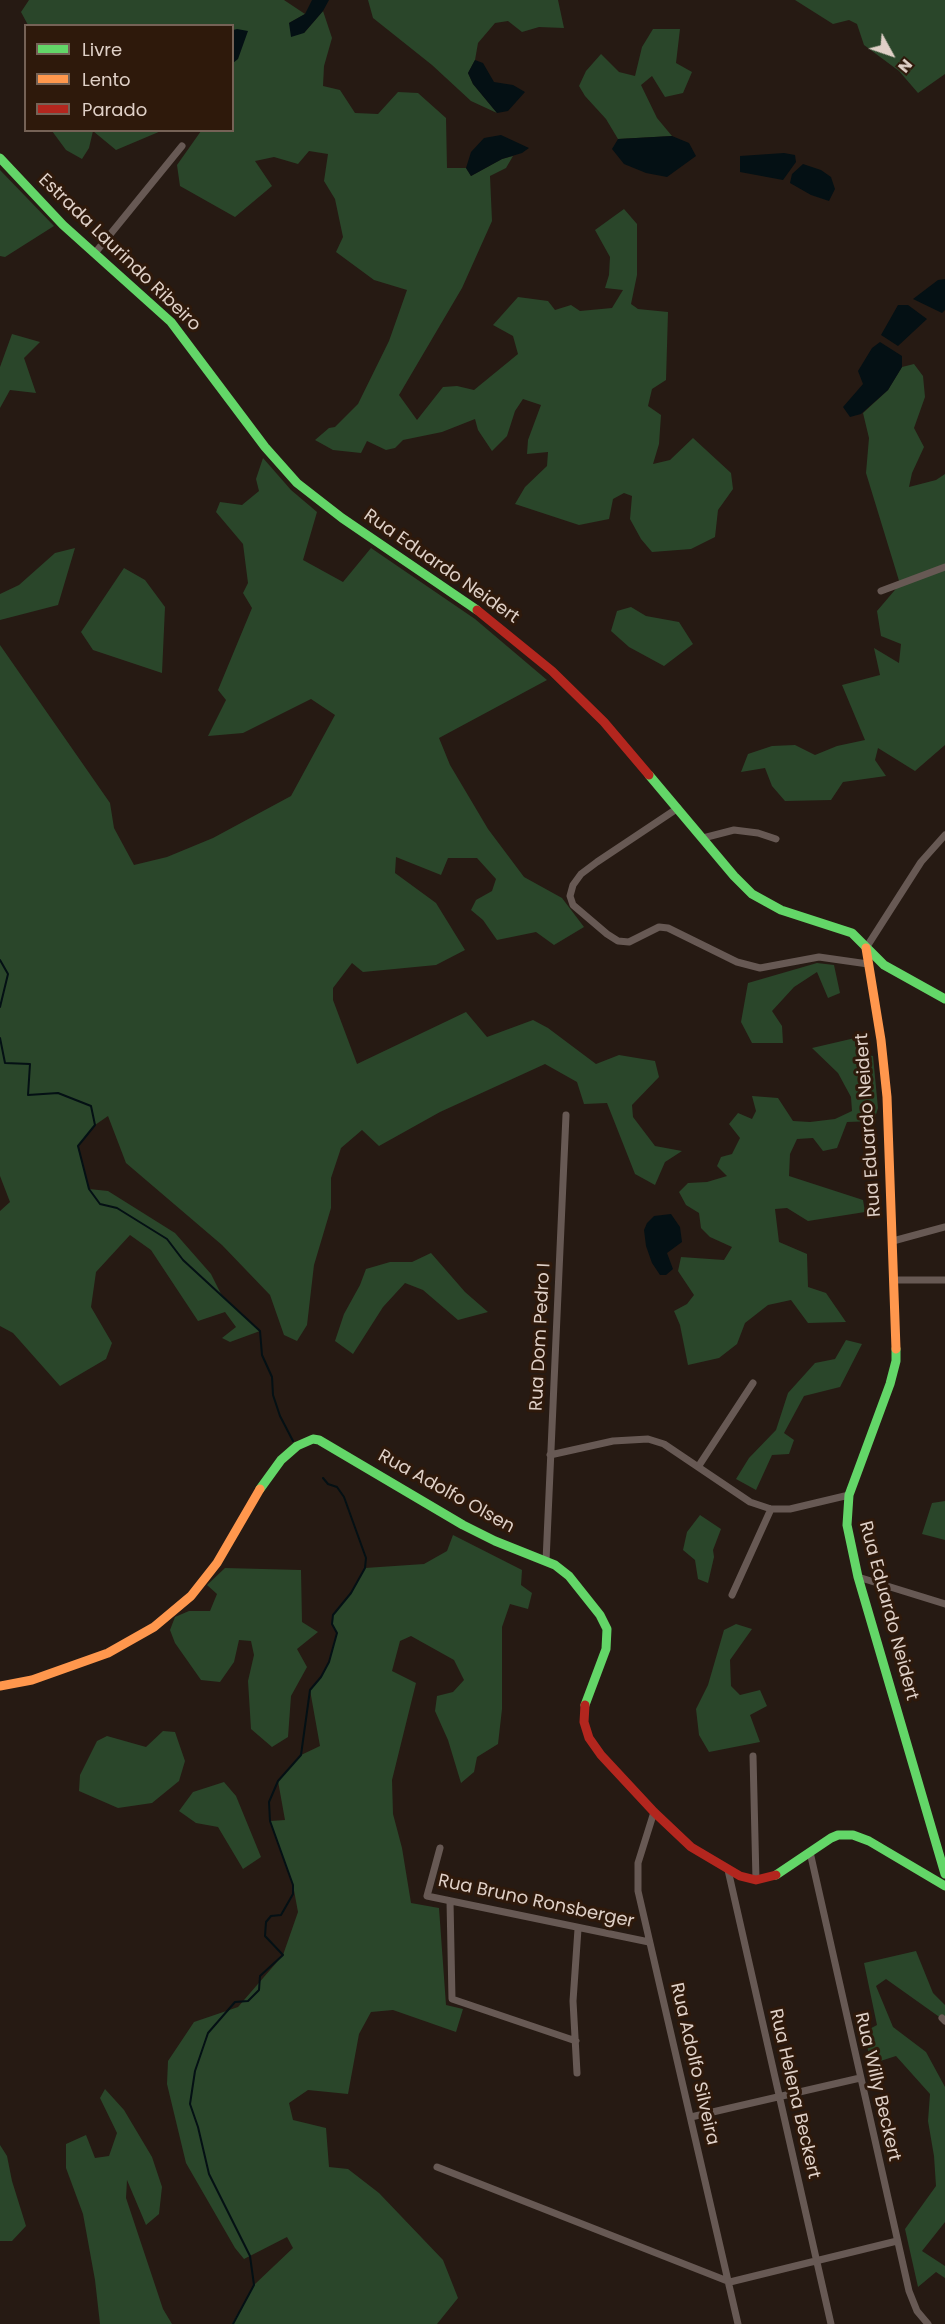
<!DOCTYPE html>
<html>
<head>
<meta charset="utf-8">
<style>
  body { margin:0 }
  #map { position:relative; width:945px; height:2324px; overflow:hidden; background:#261a13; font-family:Poppins,sans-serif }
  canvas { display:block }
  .legend { position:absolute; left:24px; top:24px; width:210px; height:108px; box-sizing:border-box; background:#2e190b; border:2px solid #756256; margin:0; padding:8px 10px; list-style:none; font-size:18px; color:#dfd0c7 }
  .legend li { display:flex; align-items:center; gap:12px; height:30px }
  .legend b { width:30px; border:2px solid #756256 }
  .north { position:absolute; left:861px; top:24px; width:60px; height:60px; -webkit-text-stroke:4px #2e190b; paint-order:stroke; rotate:130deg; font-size:16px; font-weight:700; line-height:24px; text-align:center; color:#dfd0c7 }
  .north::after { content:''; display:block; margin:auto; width:21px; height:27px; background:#dfd0c7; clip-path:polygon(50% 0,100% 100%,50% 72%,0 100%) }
</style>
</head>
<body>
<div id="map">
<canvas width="945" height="2324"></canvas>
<ul class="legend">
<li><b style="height:8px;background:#63d668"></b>Livre</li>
<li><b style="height:8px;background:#ff974d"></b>Lento</li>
<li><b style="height:8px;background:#b3261e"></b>Parado</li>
</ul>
<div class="north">N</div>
</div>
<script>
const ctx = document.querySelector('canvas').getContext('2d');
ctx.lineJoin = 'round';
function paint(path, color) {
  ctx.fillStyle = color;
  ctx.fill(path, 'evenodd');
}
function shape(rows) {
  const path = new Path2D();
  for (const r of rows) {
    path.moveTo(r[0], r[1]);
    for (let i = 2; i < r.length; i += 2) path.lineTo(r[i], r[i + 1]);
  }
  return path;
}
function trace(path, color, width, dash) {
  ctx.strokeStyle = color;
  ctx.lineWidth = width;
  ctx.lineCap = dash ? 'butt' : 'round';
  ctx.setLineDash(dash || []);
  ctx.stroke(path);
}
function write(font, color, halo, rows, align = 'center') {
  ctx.font = font + ' Poppins,sans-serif';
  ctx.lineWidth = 6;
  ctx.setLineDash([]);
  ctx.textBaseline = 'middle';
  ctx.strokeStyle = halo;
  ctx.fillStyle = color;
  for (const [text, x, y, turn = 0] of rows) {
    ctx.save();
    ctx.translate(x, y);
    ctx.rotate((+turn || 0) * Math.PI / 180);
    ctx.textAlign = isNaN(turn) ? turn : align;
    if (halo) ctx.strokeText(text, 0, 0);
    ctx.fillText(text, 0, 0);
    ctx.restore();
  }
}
paint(shape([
  [29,0,284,0,305,14,289,23,304,33,323,11,332,38,324,66,323,86,340,90,355,113,378,114,398,92,418,93,446,118,447,168,466,168,471,176,502,159,513,156,506,168,490,176,492,221,462,288,399,395,417,420,443,387,457,386,474,390,518,354,513,336,493,325,518,297,548,301,555,310,571,305,580,311,612,308,623,290,605,288,609,275,610,257,595,230,624,209,637,224,637,275,631,304,638,309,668,312,666,380,652,389,648,406,661,415,659,444,653,464,670,460,693,438,731,473,733,489,718,510,715,537,691,549,652,552,641,539,630,519,632,496,624,493,613,499,609,519,579,525,515,504,525,487,547,466,548,452,527,454,528,440,541,405,523,399,515,411,507,436,492,451,478,430,475,419,442,432,403,440,395,448,386,450,367,441,361,453,333,450,315,440,329,428,335,427,358,404,389,341,407,290,374,280,336,252,343,237,335,199,324,181,328,154,309,151,298,164,274,157,255,161,272,186,235,217,180,186,177,165,201,131,232,130,232,26,28,25,21,12],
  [368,0,558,0,564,28,539,27,522,32,508,21,495,23,478,43,475,60,468,73,473,84,497,113,471,101,432,65,373,18],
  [795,0,945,0,945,74,918,93,899,71,864,45,857,24,849,20,833,24],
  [653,29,680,29,676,63,692,72,683,93,665,97,652,76,641,85,657,118,672,136,618,139,606,119,585,96,579,86,586,71,601,54,619,72,635,76,642,47],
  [52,131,161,131,116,150,93,131,89,148,82,159,66,150],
  [0,170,54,226,5,257,0,256],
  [12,334,40,342,24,358,36,393,10,390,0,408,0,367],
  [914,364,923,376,925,397,914,428,924,447,912,473,909,487,936,480,945,474,945,745,915,771,878,748,875,760,886,776,843,782,831,800,785,801,772,786,765,768,741,772,748,754,772,746,795,745,815,755,837,746,865,740,842,685,880,675,874,648,899,663,901,644,881,636,877,611,900,584,866,473,869,438,863,413,888,390,902,367],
  [263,458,291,490,317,512,303,560,343,582,371,548,475,619,547,680,439,738,450,765,488,829,524,877,562,898,584,927,554,945,536,932,497,940,483,920,471,910,476,900,492,891,496,879,477,858,448,858,441,875,396,857,395,873,436,903,465,950,436,965,363,972,352,963,333,988,333,1000,357,1064,466,1012,487,1037,533,1020,548,1028,596,1064,619,1055,655,1061,659,1077,632,1105,633,1117,655,1146,682,1151,665,1162,655,1185,635,1174,607,1103,584,1104,577,1082,545,1064,440,1112,379,1146,362,1130,341,1148,331,1178,331,1208,314,1265,307,1325,297,1341,284,1335,270,1295,222,1245,126,1163,108,1116,95,1125,78,1146,89,1189,108,1191,175,1233,211,1274,221,1294,260,1331,230,1342,222,1338,236,1327,225,1312,198,1321,151,1250,130,1235,96,1272,91,1307,112,1343,106,1359,60,1386,13,1333,0,1326,0,1211,10,1202,0,1176,0,645,110,803,114,828,134,865,167,857,213,838,291,796,335,715,311,699,243,733,208,736,226,700,218,690,252,608,243,593,248,583,243,544,216,512,220,502,242,505,259,491,256,479],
  [75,548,58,605,0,620,0,594,19,585,55,553],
  [124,568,145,580,165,607,162,673,93,650,81,632],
  [631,607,646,616,679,622,693,644,664,666,629,647,611,631,617,611],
  [817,963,834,965,840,993,828,998,817,972,794,987,772,1011,782,1026,783,1043,752,1043,741,1022,748,983],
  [855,1038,864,1055,873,1056,878,1108,874,1121,847,1122,837,1148,823,1151,813,1138,797,1139,790,1154,789,1176,863,1200,865,1212,808,1221,787,1208,775,1209,779,1242,807,1254,808,1287,826,1293,846,1322,808,1323,791,1300,768,1305,745,1323,737,1344,719,1358,688,1365,680,1325,674,1311,687,1304,694,1295,678,1271,681,1257,724,1260,732,1247,710,1237,701,1228,699,1213,686,1205,679,1192,688,1183,707,1182,727,1176,717,1166,721,1157,732,1154,740,1138,729,1124,738,1113,752,1119,756,1111,752,1096,778,1098,793,1121,810,1122,835,1119,852,1111,851,1097,838,1073,812,1048],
  [431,1253,465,1292,488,1312,458,1320,423,1290,405,1283,383,1307,353,1354,335,1341,344,1314,360,1285,366,1269,390,1262,412,1262],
  [846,1340,862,1344,840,1387,804,1396,784,1433,794,1440,789,1454,772,1455,756,1490,736,1479,749,1458,776,1430,788,1393,815,1363,835,1359],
  [945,1501,945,1540,922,1534,932,1503],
  [700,1515,721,1529,713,1550,714,1557,708,1583,698,1579,695,1560,683,1550,687,1532],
  [453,1535,522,1570,521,1585,532,1593,528,1609,510,1604,502,1627,502,1709,498,1744,477,1757,474,1772,461,1783,448,1740,435,1711,437,1696,453,1692,464,1680,454,1660,411,1636,400,1641,392,1671,416,1683,392,1780,393,1814,402,1848,411,1903,439,1908,446,2005,463,2009,456,2032,393,2010,371,2012,359,2034,348,2094,308,2090,289,2103,293,2120,326,2128,329,2167,348,2169,379,2193,443,2260,458,2298,437,2324,232,2324,254,2285,293,2248,287,2237,244,2259,235,2248,186,2163,167,2084,168,2061,194,2022,238,2007,283,1955,298,1912,293,1885,270,1821,285,1820,278,1781,301,1755,320,1746,310,1690,321,1677,329,1662,337,1633,332,1624,333,1615,351,1593,365,1568,424,1564,447,1551],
  [225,1568,301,1570,302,1622,318,1632,297,1649,307,1667,291,1696,288,1737,272,1747,251,1729,248,1681,254,1655,251,1641,239,1640,234,1662,220,1682,201,1680,175,1643,170,1630,175,1617,189,1611,210,1611,217,1594,207,1585],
  [736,1624,752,1629,730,1660,731,1686,740,1695,760,1690,767,1706,750,1715,760,1742,709,1752,699,1735,696,1709,708,1685,724,1630],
  [163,1731,175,1732,185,1761,179,1781,152,1803,118,1808,79,1791,80,1775,97,1741,107,1736,146,1747],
  [224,1782,236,1796,261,1857,243,1869,218,1827,196,1823,179,1811,193,1792],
  [916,1951,933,1993,945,2005,945,2021,886,1979,876,1986,893,2027,926,2052,945,2087,945,2222,922,2251,945,2266,945,2278,936,2272,918,2287,905,2229,936,2186,934,2156,928,2121,930,2094,896,2056,871,2064,864,2032,877,2025,864,1963],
  [105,2089,124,2110,152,2157,162,2187,159,2214,146,2225,127,2180,126,2198,163,2309,172,2324,100,2324,95,2280,83,2214,66,2168,66,2144,86,2135,95,2158,109,2156,117,2133,100,2098],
  [0,2145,7,2156,12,2181,26,2226,12,2241,0,2241]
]), '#2a462a');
paint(shape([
  [312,0,329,0,323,11,304,33,291,37,289,23,305,14],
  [237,29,248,31,238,59,233,63,233,30],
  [475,60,483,63,494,82,513,85,525,92,508,111,497,113,473,84,468,73],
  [501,135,529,148,522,153,502,159,471,176,466,168,471,152,484,138],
  [672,136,689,143,696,156,667,177,646,173,624,164,612,149,618,139],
  [784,153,795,155,796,162,783,180,740,172,740,156],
  [803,164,821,170,831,177,835,189,829,201,811,195,790,183,792,174],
  [945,279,945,310,942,313,913,299,938,280],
  [898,305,908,305,927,319,898,346,881,335],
  [880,342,902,356,902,367,888,390,861,414,850,417,843,407,863,384,858,371,872,348],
  [671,1214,680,1227,682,1242,667,1253,673,1269,666,1275,660,1275,652,1263,646,1246,644,1230,647,1223,654,1216]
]), '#041014');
trace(shape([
  [0,960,8,974,0,1007],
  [0,1038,5,1063,30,1064,28,1095,58,1093,91,1106,95,1125,78,1146,89,1189,100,1204,117,1208,167,1239,183,1260,260,1331,262,1355,272,1377,273,1395,280,1416,293,1441],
  [233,2324,254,2285,250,2256,209,2174,198,2127,190,2104,195,2071,208,2033,235,2002,248,2001,259,1990,260,1976,283,1955,265,1936,266,1922,271,1916,281,1915,293,1894,293,1885,270,1821,269,1802,278,1781,301,1755,310,1690,321,1677,329,1662,337,1633,332,1624,333,1615,351,1593,365,1568,366,1558,344,1497,337,1487,328,1484,323,1478]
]), '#041014', 2);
trace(shape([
  [95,253,182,146],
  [881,591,945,567],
  [678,808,597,862,581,874,573,885,570,896,573,905,607,934,618,941,629,942,659,927,668,928,737,962,760,968,819,957,868,964],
  [703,838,734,830,758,833,776,839],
  [866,948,921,862,945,835],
  [893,1241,945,1227],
  [894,1280,945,1280],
  [550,1455,613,1441,648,1439,664,1444,750,1502,771,1509,790,1509,849,1495],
  [698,1467,753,1383],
  [546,1561,566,1115],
  [858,1577,945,1604],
  [732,1595,771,1509],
  [753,1756,756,1880],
  [654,1812,638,1863,638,1891,738,2324],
  [440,1848,427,1896,649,1942],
  [810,1852,909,2291,917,2311,928,2324],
  [728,1870,831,2324],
  [450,1901,452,1999,576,2041],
  [942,2018,945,2021],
  [577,2073,573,2001,578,1929],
  [691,2117,860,2078],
  [437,2167,730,2282,897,2241]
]), '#675954', 7);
trace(shape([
  [0,158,63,225,171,322,265,447,297,483,342,518,477,610],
  [649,775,734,876,752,894,781,910,852,933,884,965,945,999],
  [896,1349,896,1361,890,1384,849,1495,847,1525,858,1577,945,1874],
  [260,1489,281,1460,297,1446,313,1439,319,1440,463,1525,495,1541,555,1565,569,1576,600,1615,607,1629,606,1649,585,1705],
  [776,1875,831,1838,838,1835,853,1835,869,1841,945,1886]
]), '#63d668', 9);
trace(shape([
  [866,948,881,1040,887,1097,896,1349],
  [0,1686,32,1680,108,1653,154,1627,191,1596,217,1563,260,1489]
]), '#ff974d', 9);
trace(shape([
  [477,610,552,671,604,722,649,775],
  [585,1705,584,1722,589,1738,601,1755,654,1812,691,1847,740,1876,756,1880,776,1875]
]), '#b3261e', 9);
write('18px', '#dfd0c7', '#2e190b', [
  ["Estrada Laurindo Ribeiro",119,253,44],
  ["Rua Eduardo Neidert",441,567,35],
  ["Rua Eduardo Neidert",869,1125,-94],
  ["Rua Dom Pedro I",541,1337,-87],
  ["Rua Adolfo Olsen",446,1492,29],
  ["Rua Eduardo Neidert",888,1611,75],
  ["Rua Bruno Ronsberger",536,1902,12],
  ["Rua Adolfo Silveira",694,2064,77],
  ["Rua Willy Beckert",877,2087,77],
  ["Rua Helena Beckert",794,2094,77]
]);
</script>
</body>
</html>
